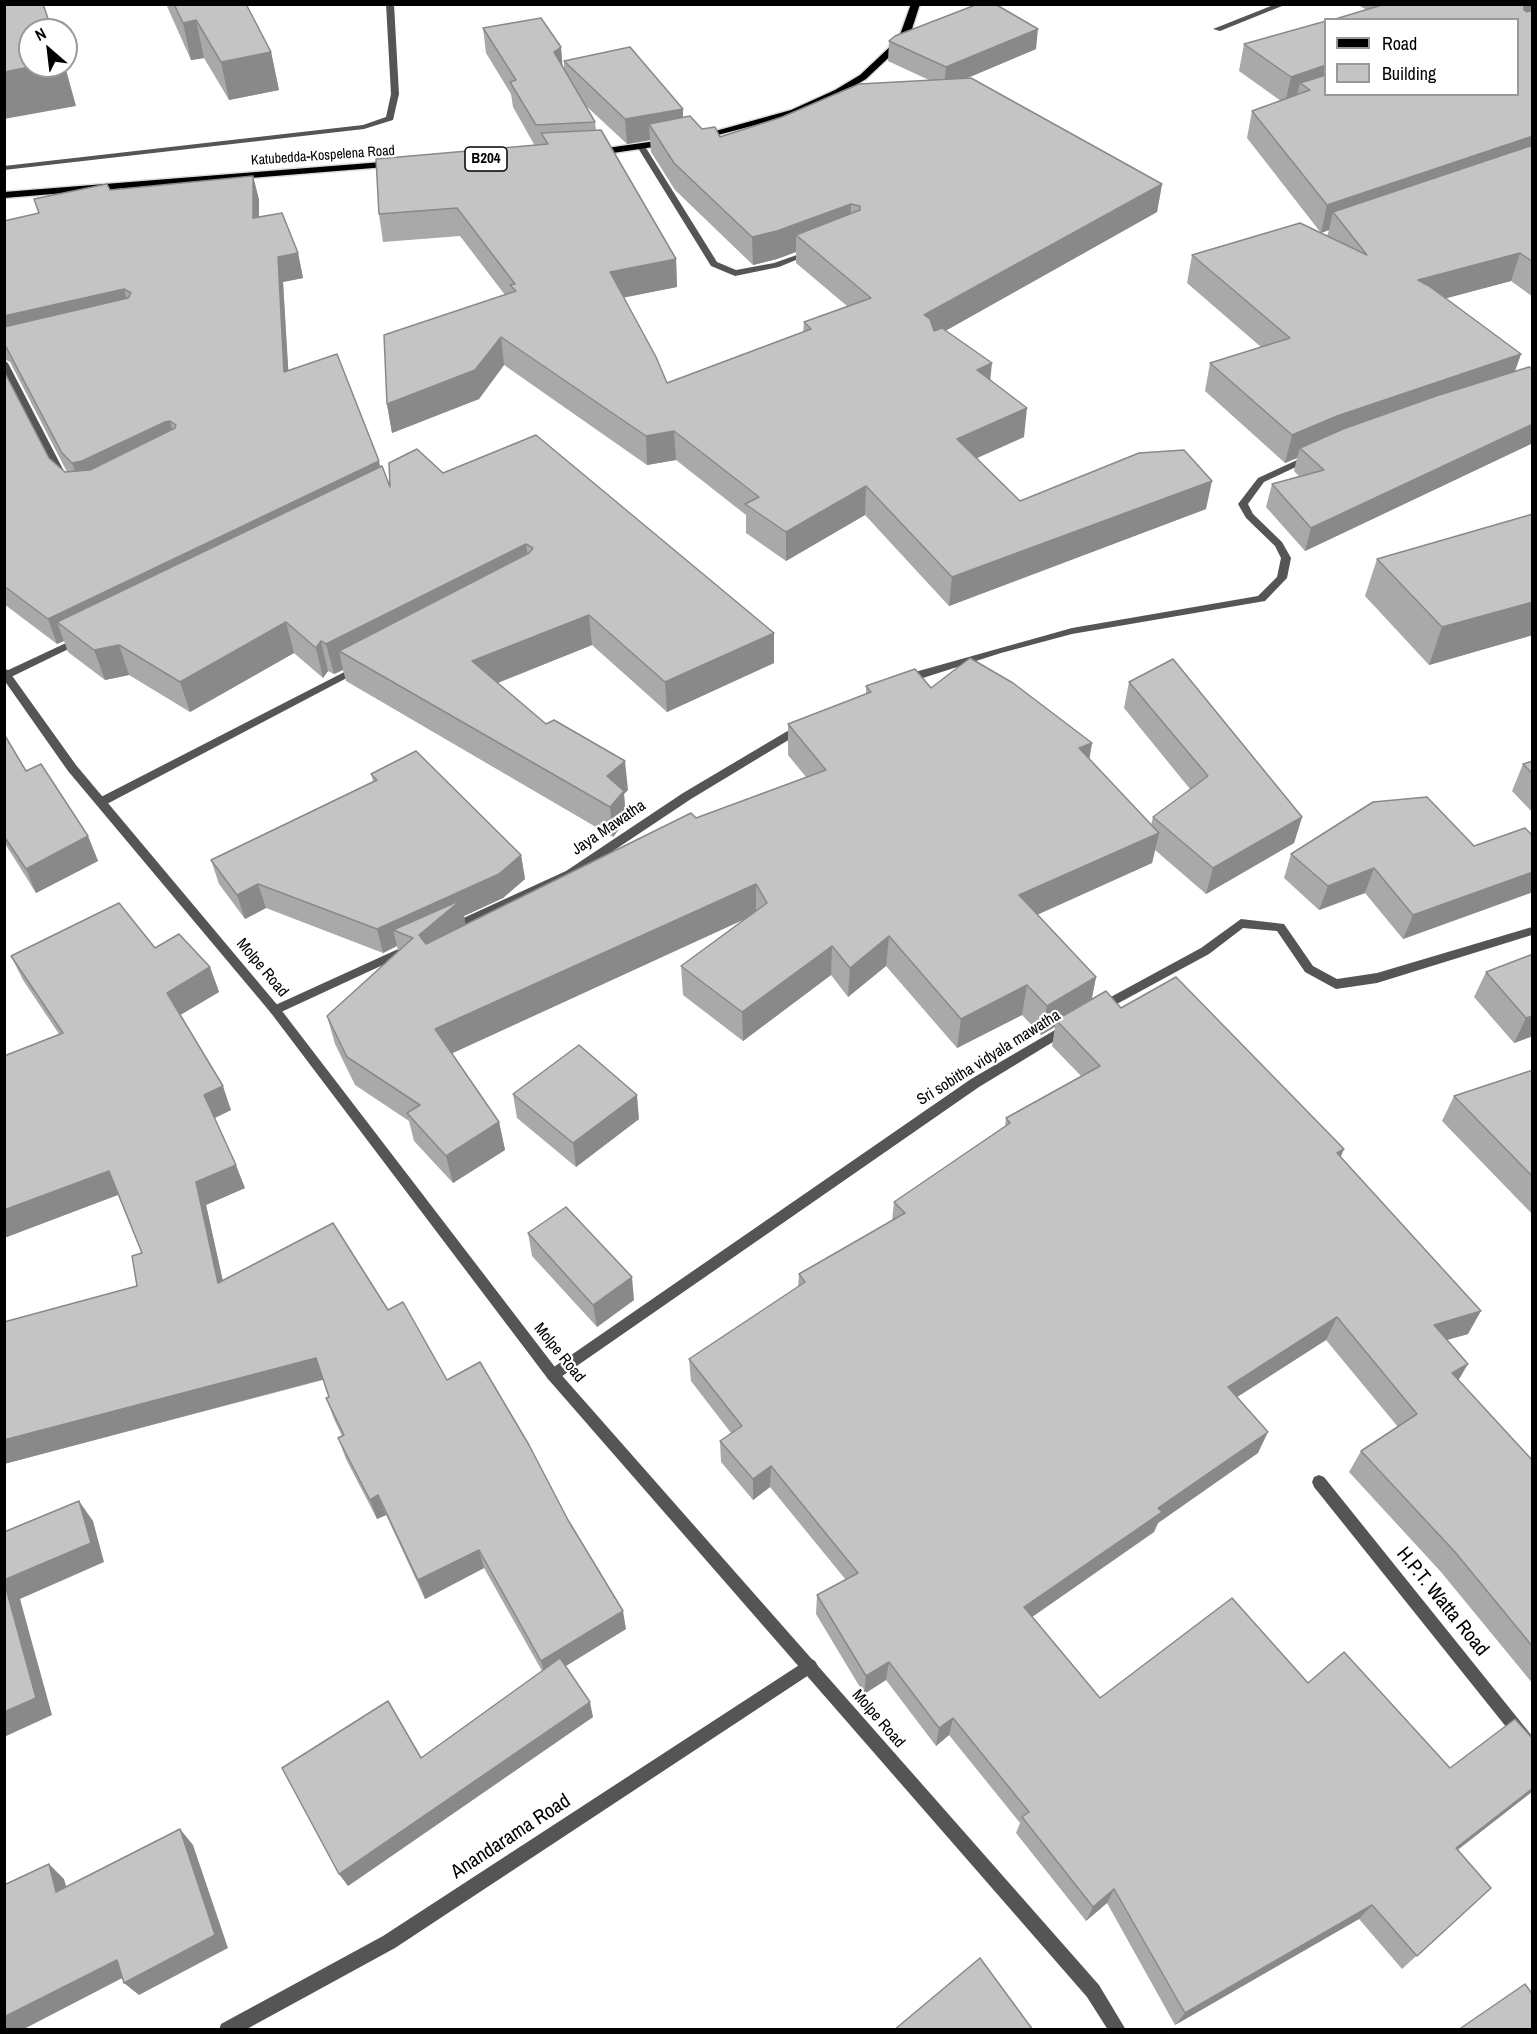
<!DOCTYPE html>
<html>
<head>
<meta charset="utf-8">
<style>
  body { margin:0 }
  #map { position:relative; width:1537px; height:2034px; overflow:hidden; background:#fff; font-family:"Archivo Narrow",sans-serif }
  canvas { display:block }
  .frame { position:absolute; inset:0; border:6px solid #000; pointer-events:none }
  .legend { position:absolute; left:1324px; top:18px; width:195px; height:78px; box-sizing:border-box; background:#fff; border:2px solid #999; margin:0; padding:8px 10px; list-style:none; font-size:18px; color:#000 }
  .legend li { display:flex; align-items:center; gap:12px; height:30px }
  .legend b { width:30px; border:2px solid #999 }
  .north { position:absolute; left:18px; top:18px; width:60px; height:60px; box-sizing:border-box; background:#fff; border:2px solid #999; border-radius:50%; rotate:332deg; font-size:16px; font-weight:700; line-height:24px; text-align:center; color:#000 }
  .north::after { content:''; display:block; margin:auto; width:21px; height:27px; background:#000; clip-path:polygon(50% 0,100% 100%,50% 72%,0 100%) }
</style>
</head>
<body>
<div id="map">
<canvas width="1537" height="2034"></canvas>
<div class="frame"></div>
<ul class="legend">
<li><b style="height:8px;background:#000"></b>Road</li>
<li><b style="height:16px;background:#c4c4c4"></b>Building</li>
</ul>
<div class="north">N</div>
</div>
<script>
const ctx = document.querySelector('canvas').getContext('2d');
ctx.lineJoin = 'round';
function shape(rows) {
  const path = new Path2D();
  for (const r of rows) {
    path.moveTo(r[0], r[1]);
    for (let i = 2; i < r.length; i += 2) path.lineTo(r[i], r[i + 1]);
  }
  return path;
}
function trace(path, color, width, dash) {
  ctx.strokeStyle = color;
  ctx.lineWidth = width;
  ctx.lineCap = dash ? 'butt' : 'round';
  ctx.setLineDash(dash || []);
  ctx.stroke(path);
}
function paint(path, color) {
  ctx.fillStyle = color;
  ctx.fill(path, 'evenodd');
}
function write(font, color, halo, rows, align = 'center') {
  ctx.font = font + ' "Archivo Narrow",sans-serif';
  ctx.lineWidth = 4.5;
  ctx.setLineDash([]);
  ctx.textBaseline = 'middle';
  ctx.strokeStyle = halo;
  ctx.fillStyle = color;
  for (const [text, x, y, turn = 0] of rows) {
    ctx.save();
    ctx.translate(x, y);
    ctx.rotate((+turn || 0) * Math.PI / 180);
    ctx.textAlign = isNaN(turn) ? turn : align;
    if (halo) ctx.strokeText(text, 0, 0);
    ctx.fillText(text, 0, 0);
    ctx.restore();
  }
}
const primary = shape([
  [911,4,920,4,911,32,901,46,866,79,841,94,797,114,699,140,694,137,791,110,835,90,860,75,895,42,901,32,911,4],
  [670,139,673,140,673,144,593,156,588,153,593,150,670,139],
  [395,161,398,162,398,166,4,198,4,192,395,161]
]);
trace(primary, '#dbdbdb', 3);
paint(shape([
  [386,4,394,4,399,94,393,120,364,129,4,170,4,166,363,125,386,117,391,94,386,4]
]), '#555');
paint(shape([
  [1276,4,1287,4,1220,31,1213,29,1276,4],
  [639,146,646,148,717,262,736,270,774,263,811,250,815,252,779,267,735,276,711,266,638,148,639,146],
  [4,360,8,363,67,477,65,479,62,480,57,477,4,373,4,360],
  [1310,454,1315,457,1313,459,1264,482,1248,504,1253,514,1282,542,1291,558,1287,578,1265,601,1072,634,1001,653,904,684,899,680,900,678,915,672,1072,628,1258,596,1277,577,1281,558,1275,546,1246,518,1238,504,1258,478,1310,454],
  [81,636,86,639,85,641,11,677,4,678,4,672,81,636],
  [358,665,363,668,362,670,105,805,97,805,96,802,97,799,358,665],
  [801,723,805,724,806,727,805,730,691,799,574,877,454,932,446,932,444,929,446,926,566,871,683,793,801,723],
  [1241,919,1284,924,1313,966,1337,979,1377,973,1532,927,1532,935,1377,983,1336,989,1305,972,1277,931,1243,928,1209,954,1104,1011,1096,1011,1094,1008,1096,1005,1201,948,1241,919],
  [407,945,411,946,413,949,411,952,279,1013,275,1015,271,1013,269,1010,271,1007,407,945],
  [1067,1023,1071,1025,1073,1028,1071,1031,979,1087,558,1379,553,1381,548,1379,546,1375,548,1371,971,1079,1067,1023],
  [1319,1475,1324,1477,1532,1736,1532,1756,1527,1753,1314,1487,1312,1482,1314,1477,1319,1475],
  [810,1658,815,1661,818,1666,815,1671,395,1948,245,2030,219,2030,221,2024,383,1936,810,1658]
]), '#555');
paint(shape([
  [4,669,8,670,76,765,279,1007,558,1371,1099,1985,1126,2030,1108,2030,1087,1997,548,1379,271,1013,68,771,4,680,4,669]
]), '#555');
paint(primary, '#000');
paint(shape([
  [166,4,246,4,271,52,279,90,229,100,204,58,191,60],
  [1356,4,1533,4,1533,297,1511,281,1446,298,1521,354,1515,371,1533,369,1533,443,1305,551,1266,507,1272,484,1299,476,1294,471,1297,458,1285,463,1205,391,1210,363,1261,347,1187,283,1192,255,1321,233,1247,138,1252,111,1281,101,1239,71,1244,44,1326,94,1367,10],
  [1329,230,1327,236,1321,233],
  [483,28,561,47,562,65,564,69,564,61,683,117,702,129,720,137,929,80,888,61,889,41,1036,49,967,78,1162,184,1157,212,945,331,990,380,1024,437,976,458,1020,501,1206,509,949,606,865,515,786,561,746,533,746,515,676,460,647,465,504,365,479,399,392,433,387,404,505,295,460,236,383,242,379,214,535,146,513,107,511,94,486,53],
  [584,104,627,144,650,140,651,152,675,190,753,265,777,259,796,252,796,263,847,306,804,322,803,332,667,383,624,297,677,287,676,259,596,130,595,122],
  [253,176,259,200,259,217,298,253,303,278,283,282,288,371,380,467,390,487,443,473,774,663,667,712,592,645,498,683,546,724,628,790,624,794,626,820,613,837,346,681,343,670,334,674,328,671,323,678,294,653,190,712,129,675,105,680,68,652,64,641,57,644,4,604,4,371,49,458,65,472,67,472,10,362,4,359,4,221,38,214,110,190],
  [1533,514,1533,635,1429,665,1365,596,1377,559],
  [1129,682,1302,817,1294,843,1206,894,1155,850,1152,863,1037,915,1096,977,1092,999,1121,1008,1340,1157,1468,1334,1447,1340,1458,1380,1533,1461,1533,1684,1441,1572,1349,1472,1361,1451,1398,1427,1326,1340,1237,1397,1258,1453,1158,1523,1154,1532,1032,1617,1100,1698,1308,1683,1450,1768,1533,1739,1533,1791,1457,1850,1491,1888,1402,1969,1359,1919,1175,2025,1107,1903,1086,1921,1016,1833,1020,1823,949,1735,936,1746,886,1680,864,1694,816,1614,817,1595,846,1580,770,1487,753,1500,721,1462,720,1441,731,1433,691,1381,689,1359,798,1287,799,1274,892,1221,894,1202,1005,1126,1006,1118,1081,1076,1052,1046,1055,1027,1041,1035,1022,1015,957,1048,886,966,848,997,831,975,743,1041,683,995,681,966,744,919,452,1053,499,1122,505,1150,453,1183,414,1141,409,1121,355,1085,335,1044,327,1016,398,951,397,946,383,953,266,908,245,919,219,884,211,860,373,781,371,774,521,855,525,879,503,898,464,916,465,925,696,818,806,777,788,755,788,724,866,694,866,686,931,688,1092,743,1089,759,1151,825,1153,817,1190,789,1124,708],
  [4,734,26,771,88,836,98,861,36,893,4,842],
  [1533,761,1533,813,1512,791,1523,764],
  [1533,836,1533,892,1403,939,1365,893,1319,910,1284,878,1291,854,1474,846],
  [155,948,210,967,219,992,180,1015,231,1110,214,1118,245,1188,206,1205,223,1281,388,1310,447,1380,568,1520,626,1629,566,1666,593,1717,348,1886,421,1758,542,1671,484,1568,425,1599,386,1515,377,1519,346,1459,338,1438,342,1436,334,1419,326,1398,329,1397,323,1380,4,1464,4,1322,137,1286,142,1253,118,1195,4,1238,4,1056,59,1034,23,980,11,956],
  [1533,954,1533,1036,1514,1043,1474,997,1486,972],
  [1533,1070,1533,1215,1442,1121,1454,1096],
  [513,1094,639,1119,576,1167,517,1118],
  [528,1233,634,1300,597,1327,532,1256]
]), '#a9a9a9');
paint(shape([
  [1524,4,1533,4,1533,21,1518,30],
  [196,20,204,58,191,60,183,23],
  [1038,29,1036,49,944,88,946,67],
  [561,47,563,72,554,52],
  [271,52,279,90,229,100,221,62],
  [1326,65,1325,90,1310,90,1300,83,1296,100,1285,104,1291,77],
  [35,66,65,66,76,106,4,119,4,72],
  [683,109,683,134,649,124,650,140,627,144,625,119],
  [1533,136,1533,157,1333,212,1329,230,1321,233,1327,205],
  [253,176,259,200,259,243,253,218],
  [1162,184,1157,212,922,344,924,315],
  [851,204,850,232,796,235,796,252,777,259,753,265,752,237],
  [298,253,303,278,283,282,290,398,284,372,278,257],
  [1520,253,1511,281,1410,308,1418,280],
  [676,259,677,287,612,300,610,272],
  [124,289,131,314,4,343,4,316],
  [501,337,504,365,479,399,392,433,387,404],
  [1521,354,1511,382,1300,448,1297,458,1285,463,1292,435,1337,416],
  [992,363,989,392,977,370],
  [1027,408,1024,437,955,468,957,439],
  [170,421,177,446,81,489,72,463,165,422],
  [1533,424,1533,443,1305,551,1311,528],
  [674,431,676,460,647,465,646,436],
  [379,461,384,487,57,622,64,641,57,644,48,619],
  [1212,481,1206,509,949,606,952,577],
  [866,486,865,515,786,561,786,532],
  [526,544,530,574,339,651,343,670,334,674,326,644],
  [1533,602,1533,635,1429,665,1442,627],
  [589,615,592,645,477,691,472,661],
  [286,622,294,653,190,712,180,682],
  [774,633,774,663,667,712,665,682],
  [321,641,328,671,323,678,316,648],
  [119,645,129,675,105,680,94,650],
  [1092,743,1087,773,1079,748],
  [625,761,628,790,624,794,626,820,613,837,607,776],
  [1302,817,1294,843,1206,894,1213,868],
  [1159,833,1152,863,1014,925,1019,895],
  [88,836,98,861,36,893,26,869],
  [521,855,525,879,503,898,464,916,466,929,426,964,413,938,393,930,397,946,383,953,377,929],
  [1374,868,1365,893,1319,910,1328,886],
  [1533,872,1533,892,1403,939,1413,915],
  [258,884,266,908,245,919,237,895],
  [756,884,756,914,442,1058,435,1029],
  [889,936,886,966,848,997,850,968],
  [832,946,831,975,743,1041,742,1012],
  [210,967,219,992,177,1017,167,993],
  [1096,977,1090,1006,1056,1020,1055,1027,1041,1035,1047,1006],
  [1027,985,1022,1015,957,1048,961,1019],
  [1533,1016,1533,1036,1514,1043,1526,1018],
  [223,1086,231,1110,213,1119,204,1095],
  [637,1095,639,1119,576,1167,573,1143],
  [499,1122,505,1150,453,1183,446,1156],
  [1344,1149,1334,1173,1337,1153],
  [236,1165,245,1188,206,1205,228,1305,218,1283,196,1182],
  [109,1171,120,1194,4,1238,4,1210],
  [632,1277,634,1300,597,1327,593,1305],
  [1481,1311,1468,1334,1421,1347,1434,1325],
  [1337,1317,1326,1340,1220,1408,1228,1387],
  [316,1358,324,1379,4,1464,4,1440],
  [1468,1364,1455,1386,1452,1373],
  [1268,1432,1258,1453,1158,1523,1154,1532,1019,1626,1024,1607,1158,1508],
  [771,1466,770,1487,753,1500,753,1479],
  [378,1495,386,1515,377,1519,370,1500],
  [79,1501,93,1521,104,1562,20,1599,52,1715,4,1737,4,1580],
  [479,1550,484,1568,425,1599,418,1580],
  [623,1611,626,1629,546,1678,541,1661],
  [889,1662,886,1680,864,1694,866,1676],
  [590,1702,593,1717,348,1886,339,1874],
  [953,1718,949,1735,936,1746,939,1728],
  [1533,1788,1533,1791,1441,1863,1456,1848],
  [180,1829,193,1845,228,1948,139,1995,124,1983],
  [49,1864,64,1879,72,1906,56,1892],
  [1114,1889,1107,1903,1086,1921,1093,1907],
  [1372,1905,1359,1919,1175,2025,1185,2013],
  [117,1960,132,1973,22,2030,4,2030,4,2017]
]), '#898989');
const building = shape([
  [4,4,43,4,52,30,30,30,30,66,35,66,4,72,4,4],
  [174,4,246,4,271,52,221,62,196,20,183,23,174,4],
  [978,4,995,4,1038,29,946,67,889,41,895,36,978,4],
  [1385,4,1524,4,1524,10,1527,12,1533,10,1533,136,1327,205,1252,111,1310,90,1300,83,1326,75,1326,94,1518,94,1518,20,1332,20,1385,4],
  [541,18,561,47,554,52,595,122,536,125,510,82,516,80,483,28,541,18],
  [1326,21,1326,65,1291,77,1244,44,1326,21],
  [630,47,683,109,625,119,564,61,630,47],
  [971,78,1162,184,924,315,930,319,934,331,942,328,992,363,977,370,1027,408,957,439,1020,501,1139,453,1184,450,1212,481,952,577,866,486,786,532,745,504,759,497,674,431,646,436,501,337,475,370,387,404,384,335,516,291,510,285,515,284,457,208,379,214,376,159,548,144,541,133,601,130,676,259,610,272,656,357,667,383,811,329,804,322,871,298,796,235,860,210,860,206,851,204,777,231,752,237,674,163,649,124,690,116,702,129,715,127,720,137,782,117,859,84,971,78],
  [1533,145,1533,262,1520,253,1418,280,1429,286,1521,354,1337,416,1292,435,1210,363,1290,338,1192,255,1300,223,1367,255,1333,212,1533,145],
  [253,176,253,218,282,213,298,253,278,257,284,372,337,354,379,461,48,619,4,586,4,371,49,458,65,472,90,470,175,428,176,425,170,421,165,422,82,461,72,463,62,453,4,343,4,327,128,298,131,293,124,289,4,316,4,221,39,213,34,199,107,184,110,190,253,176],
  [1529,367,1533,369,1533,424,1311,528,1272,484,1324,470,1300,448,1343,429,1436,396,1529,367],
  [536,435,774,633,665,682,589,615,472,661,546,724,554,720,625,761,607,776,624,791,610,807,339,651,529,553,533,548,526,544,326,644,321,641,316,648,286,622,180,682,119,645,94,650,57,622,382,466,390,487,389,463,417,449,443,473,536,435],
  [1533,514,1533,602,1442,627,1377,559,1533,514],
  [970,658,1013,683,1092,743,1079,748,1159,833,1019,895,1096,977,1047,1006,1027,985,961,1019,889,936,850,968,832,946,742,1012,681,966,767,903,756,884,435,1029,499,1122,446,1156,407,1113,420,1105,347,1057,327,1016,413,938,393,930,461,900,419,935,426,944,691,813,696,818,826,770,788,724,871,692,866,686,915,669,931,688,970,658],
  [1173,659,1302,817,1213,868,1153,817,1208,776,1129,682,1173,659],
  [4,734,26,771,41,764,88,836,26,869,4,836,4,734],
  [416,751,521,855,499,874,377,929,258,884,237,895,211,860,377,780,371,774,416,751],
  [1533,761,1533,774,1523,764,1533,761],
  [1427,797,1474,846,1525,828,1533,836,1533,872,1413,915,1374,868,1328,886,1291,854,1373,802,1427,797],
  [119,903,155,948,179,934,210,967,167,993,223,1086,204,1095,236,1165,196,1182,218,1283,333,1223,388,1310,403,1302,447,1380,480,1362,529,1445,568,1520,623,1611,541,1661,479,1550,418,1580,378,1495,370,1500,338,1438,344,1435,326,1398,329,1397,316,1358,4,1440,4,1322,137,1286,132,1256,142,1253,109,1171,4,1210,4,1056,63,1033,11,956,119,903],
  [1533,954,1533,1016,1526,1018,1486,972,1533,954],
  [1176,977,1344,1149,1337,1153,1481,1311,1434,1325,1468,1364,1452,1373,1533,1461,1533,1647,1455,1552,1361,1451,1417,1414,1337,1317,1228,1387,1268,1432,1158,1508,1162,1512,1024,1607,1100,1698,1232,1598,1308,1683,1344,1652,1450,1768,1515,1719,1533,1739,1533,1788,1456,1848,1491,1888,1417,1956,1372,1905,1185,2013,1114,1889,1093,1907,1022,1817,1029,1812,953,1718,939,1728,889,1662,866,1676,817,1595,858,1573,771,1466,753,1479,720,1441,742,1426,689,1359,805,1282,799,1274,905,1213,894,1202,1010,1123,1006,1118,1100,1066,1056,1020,1106,991,1121,1008,1176,977],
  [579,1045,637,1095,573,1143,513,1094,579,1045],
  [1533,1070,1533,1177,1454,1096,1533,1070],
  [566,1207,632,1277,593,1305,528,1233,566,1207],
  [79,1501,91,1543,4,1580,4,1532,79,1501],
  [4,1581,36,1698,4,1712,4,1581],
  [560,1658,590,1702,339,1874,282,1768,388,1701,421,1758,560,1658],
  [180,1829,215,1935,124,1983,117,1960,4,2017,4,1885,49,1864,56,1892,180,1829],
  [980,1958,1033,2030,894,2030,980,1958],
  [1525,1984,1533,1995,1533,2030,1458,2030,1525,1984]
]);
paint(building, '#c4c4c4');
trace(building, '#898989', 1.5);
write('14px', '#000', '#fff', [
  ["Katubedda-Kospelena Road",323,156,-4]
]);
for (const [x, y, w] of [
  [486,159,42]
]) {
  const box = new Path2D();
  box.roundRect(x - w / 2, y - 12, w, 24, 4.5);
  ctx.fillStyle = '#fff';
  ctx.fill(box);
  trace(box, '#000', 1.5);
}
write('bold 15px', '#000', null, [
  ["B204",486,159]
]);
write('16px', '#000', '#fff', [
  ["Jaya Mawatha",609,828,-34],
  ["Molpe Road",262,968,50],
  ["Sri sobitha vidyala mawatha",989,1058,-32],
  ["Molpe Road",559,1353,51],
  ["Molpe Road",878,1719,49]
]);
write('20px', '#000', '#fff', [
  ["H.P.T. Watta Road",1442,1602,51],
  ["Anandarama Road",511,1837,-33]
]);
</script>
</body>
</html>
